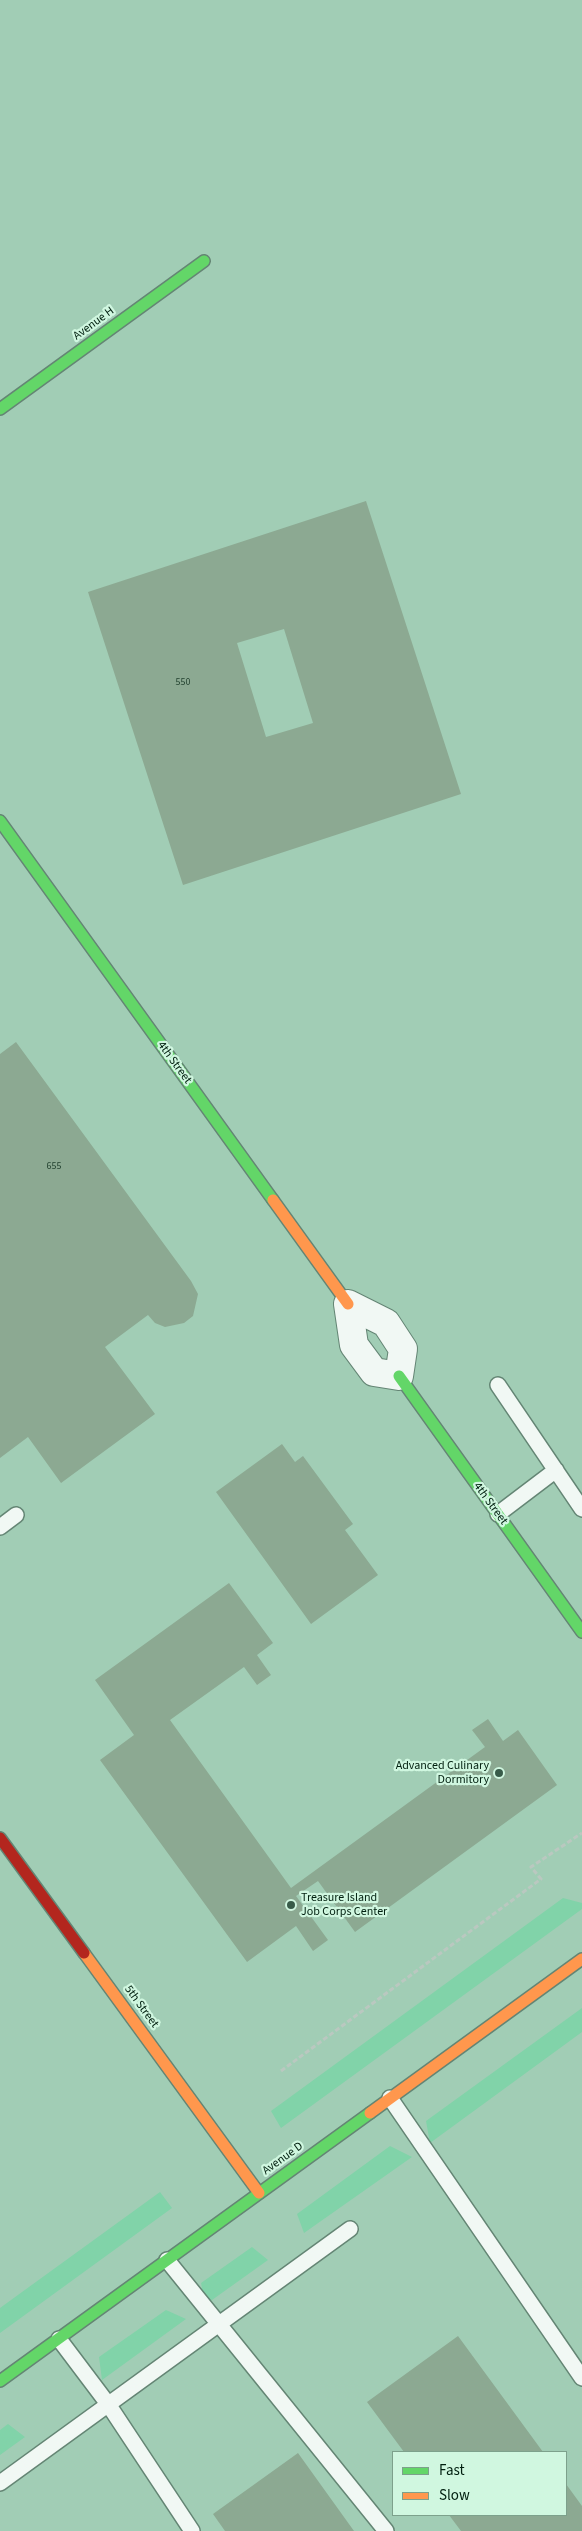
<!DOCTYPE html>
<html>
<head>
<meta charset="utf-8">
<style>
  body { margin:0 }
  #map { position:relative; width:582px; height:2531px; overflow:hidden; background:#a1cdb5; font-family:"Source Sans 3",sans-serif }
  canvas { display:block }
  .legend { position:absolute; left:392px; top:2451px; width:175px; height:65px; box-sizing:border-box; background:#d0f7e0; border:1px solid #7da18c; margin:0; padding:6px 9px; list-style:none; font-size:15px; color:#001f0f }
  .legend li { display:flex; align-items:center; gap:10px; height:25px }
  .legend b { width:25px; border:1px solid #7da18c }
</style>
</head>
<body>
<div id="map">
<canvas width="582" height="2531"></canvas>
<ul class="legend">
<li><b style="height:6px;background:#63d668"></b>Fast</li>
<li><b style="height:6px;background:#ff974d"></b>Slow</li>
</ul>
</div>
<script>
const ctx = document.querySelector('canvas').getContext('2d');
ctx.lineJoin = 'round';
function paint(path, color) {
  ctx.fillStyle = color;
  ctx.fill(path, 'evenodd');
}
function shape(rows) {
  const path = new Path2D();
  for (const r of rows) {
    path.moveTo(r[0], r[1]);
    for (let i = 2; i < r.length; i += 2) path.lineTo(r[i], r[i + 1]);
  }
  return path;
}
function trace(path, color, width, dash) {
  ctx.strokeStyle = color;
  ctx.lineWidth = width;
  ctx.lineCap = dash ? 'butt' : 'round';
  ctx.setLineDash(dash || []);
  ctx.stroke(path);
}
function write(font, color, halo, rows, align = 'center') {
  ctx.font = font + ' "Source Sans 3",sans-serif';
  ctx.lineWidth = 4.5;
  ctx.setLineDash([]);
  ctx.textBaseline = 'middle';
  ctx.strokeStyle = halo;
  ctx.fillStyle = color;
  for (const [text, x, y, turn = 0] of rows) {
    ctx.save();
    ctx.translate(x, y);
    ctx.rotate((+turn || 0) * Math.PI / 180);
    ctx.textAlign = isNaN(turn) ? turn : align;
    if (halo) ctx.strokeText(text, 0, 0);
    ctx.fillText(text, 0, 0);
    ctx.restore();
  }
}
paint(shape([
  [563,1898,582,1903,582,1909,281,2128,271,2111],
  [582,2008,582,2032,430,2143,426,2121],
  [390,2146,412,2157,304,2233,297,2214],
  [160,2192,172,2208,0,2333,0,2308],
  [252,2247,268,2260,205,2305,201,2283],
  [166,2310,186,2319,102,2380,99,2357],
  [8,2424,25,2437,0,2455,0,2430]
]), '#81d3a9');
paint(shape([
  [366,501,461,794,183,885,88,592],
  [284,629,313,723,266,737,237,643],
  [16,1042,191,1281,198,1294,193,1316,184,1323,165,1327,155,1323,148,1315,105,1347,155,1414,61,1483,28,1437,0,1458,0,1054],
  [282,1444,295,1462,303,1456,353,1524,345,1530,378,1575,311,1624,216,1492],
  [229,1583,273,1643,257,1655,271,1675,257,1685,244,1667,170,1720,291,1888,485,1747,472,1730,488,1719,503,1741,518,1730,557,1785,355,1932,318,1881,296,1896,328,1940,313,1951,296,1926,247,1962,100,1760,134,1735,95,1680],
  [458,2336,543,2452,404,2452,367,2402],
  [298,2453,354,2531,225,2531,213,2514],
  [566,2484,582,2506,582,2531,461,2531,449,2515,566,2515]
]), '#8ca992');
const lane = shape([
  [498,1385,582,1509],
  [498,1514,556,1470],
  [0,1527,16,1515],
  [390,2098,582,2378],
  [167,2260,386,2531],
  [59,2339,108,2404,192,2531],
  [0,2483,350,2229]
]);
const street = shape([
  [348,1304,386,1323,403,1349,399,1376,374,1372,354,1345,348,1304]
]);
const fast = shape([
  [0,409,204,261],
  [0,821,273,1200],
  [399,1376,582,1632],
  [0,2381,370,2113]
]);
const slow = shape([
  [273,1200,348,1304],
  [84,1953,259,2193],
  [370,2113,582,1959]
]);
const jam = shape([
  [0,1838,84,1953]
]);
trace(lane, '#648574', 18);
trace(street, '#648574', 30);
trace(fast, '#648574', 14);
trace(slow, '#648574', 14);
trace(jam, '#648574', 14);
trace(shape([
  [281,2071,541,1879,531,1867,582,1833]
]), '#bac8c0', 3, [5, 2.5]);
trace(lane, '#f1f8f4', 15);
trace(street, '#f1f8f4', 28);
trace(fast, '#63d668', 11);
trace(slow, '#ff974d', 11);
trace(jam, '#b3261e', 11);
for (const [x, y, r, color] of [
  [499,1773,5,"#385c49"],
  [291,1905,5,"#385c49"]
]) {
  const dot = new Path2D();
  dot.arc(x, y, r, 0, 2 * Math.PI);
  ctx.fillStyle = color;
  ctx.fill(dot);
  trace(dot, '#d0f7e0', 2);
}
write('10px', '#234230', null, [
  ["550",183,683],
  ["655",54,1167]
]);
write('12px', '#001f0f', '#d0f7e0', [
  ["Avenue H",94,324,-36],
  ["4th Street",174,1063,54],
  ["4th Street",490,1504,54],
  ["5th Street",141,2007,54],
  ["Avenue D",283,2159,-36]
]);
write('12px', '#001f0f', '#d0f7e0', [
  ["Advanced Culinary",489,1766],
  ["Dormitory",489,1780],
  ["Treasure Island",301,1898,"left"],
  ["Job Corps Center",301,1912,"left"]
], 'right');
</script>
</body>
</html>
